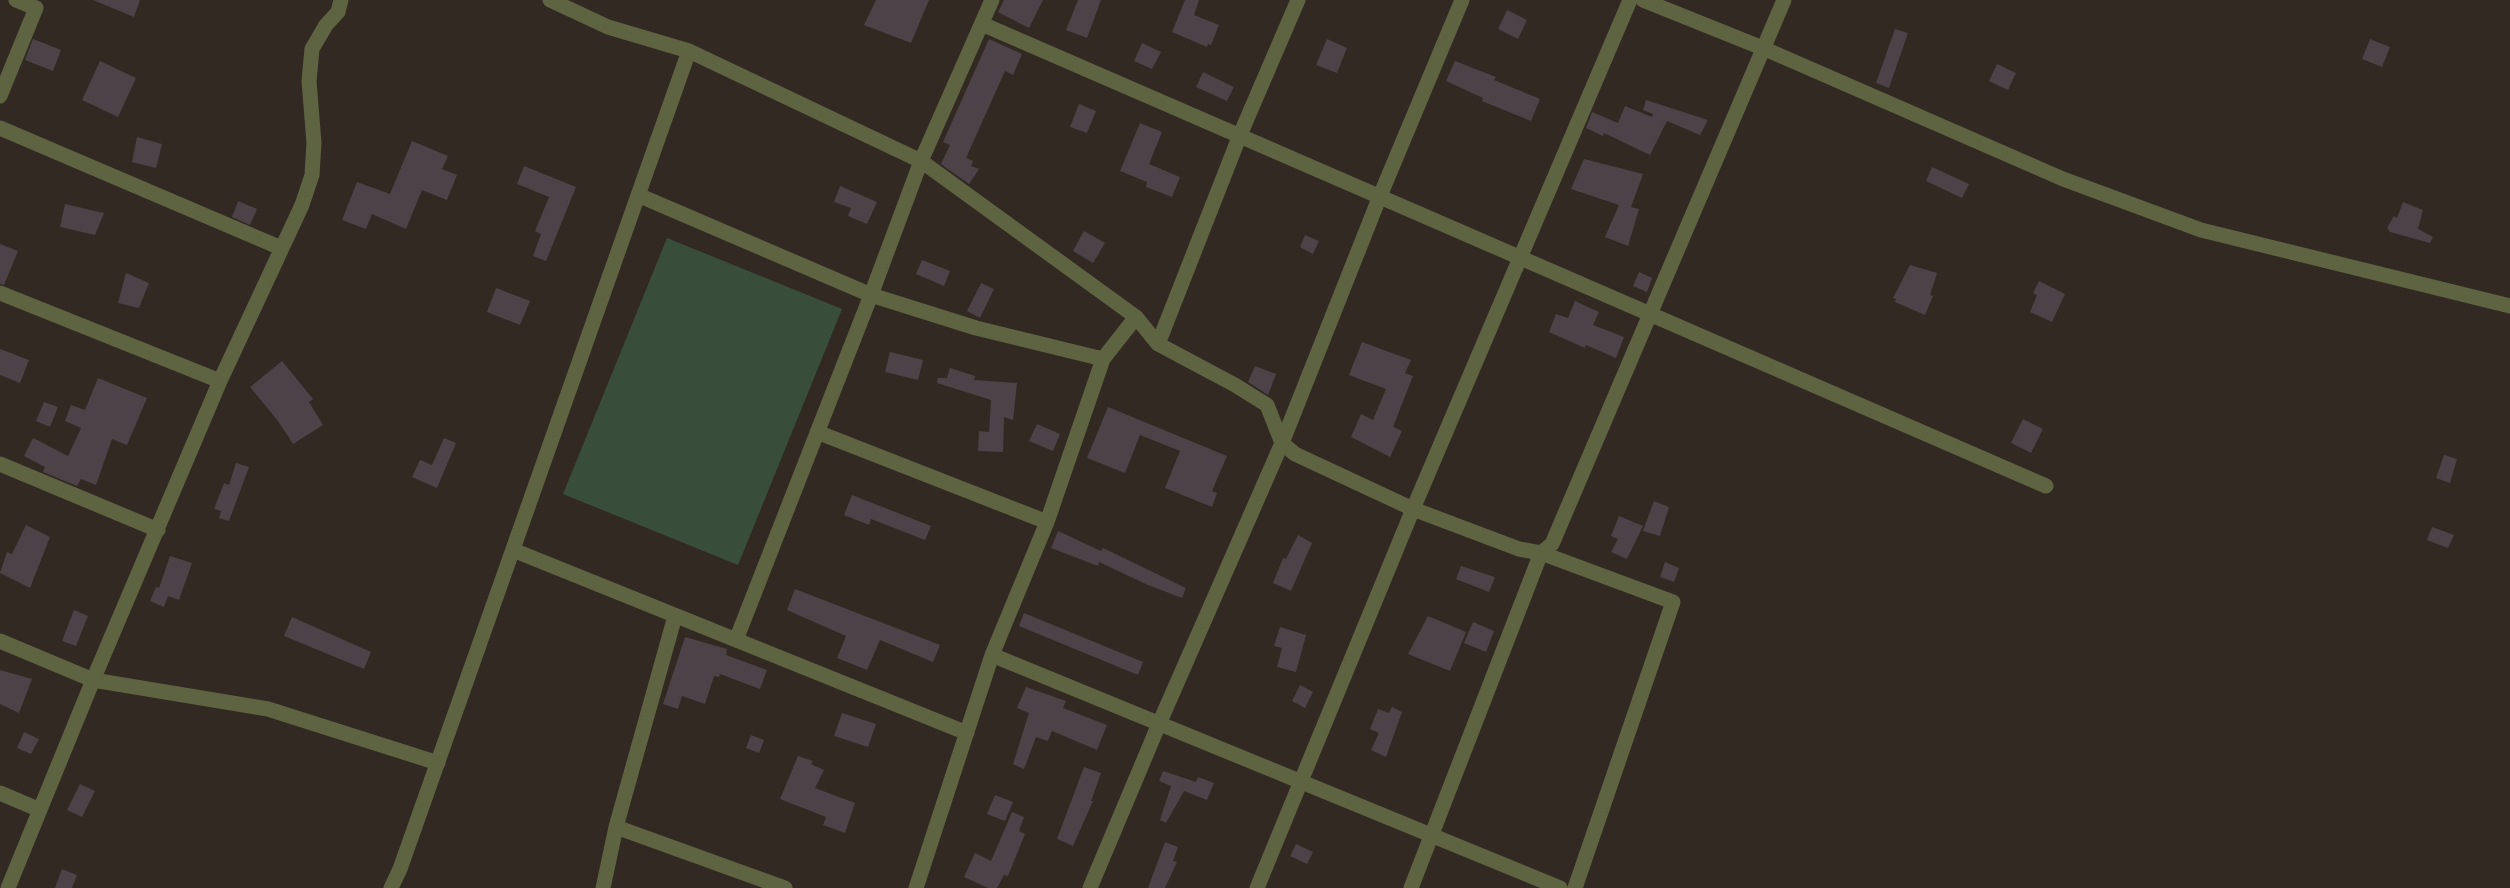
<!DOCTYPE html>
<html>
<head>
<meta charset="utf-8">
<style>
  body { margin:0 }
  canvas { display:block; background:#312922 }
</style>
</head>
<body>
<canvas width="2510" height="888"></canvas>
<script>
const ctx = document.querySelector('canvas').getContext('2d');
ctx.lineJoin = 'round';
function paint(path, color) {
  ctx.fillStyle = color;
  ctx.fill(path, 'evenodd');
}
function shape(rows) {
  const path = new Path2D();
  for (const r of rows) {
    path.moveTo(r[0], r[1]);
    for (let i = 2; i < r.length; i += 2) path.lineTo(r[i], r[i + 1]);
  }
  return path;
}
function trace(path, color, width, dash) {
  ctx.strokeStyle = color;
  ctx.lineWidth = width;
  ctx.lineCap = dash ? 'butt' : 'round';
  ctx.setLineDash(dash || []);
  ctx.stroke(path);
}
paint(shape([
  [667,238,842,309,738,565,563,494]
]), '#384e3b');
paint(shape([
  [93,0,140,0,134,17],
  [876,0,929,0,911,43,864,25],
  [1004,0,1043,0,1029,28,998,12],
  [1078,0,1101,0,1087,38,1066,30],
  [1185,0,1199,0,1194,15,1219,25,1211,45,1208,44,1207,47,1172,32],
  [1507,10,1527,20,1518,39,1498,29],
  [1895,29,1908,33,1889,88,1876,83],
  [33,39,61,50,53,71,25,60],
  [989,39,1022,54,1013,75,1005,71,966,158,973,161,971,166,979,169,969,184,941,164,950,145,943,142],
  [1327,39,1347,48,1337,73,1316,65],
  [2370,39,2390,47,2382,67,2362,59],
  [1142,43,1161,52,1152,69,1134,61],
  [100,61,136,78,118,117,82,100],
  [1455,61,1496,77,1494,80,1540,99,1531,121,1482,101,1483,98,1446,81],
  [1997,64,2016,73,2008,90,1989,81],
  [1203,72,1234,87,1227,101,1196,87],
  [1646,100,1708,120,1700,135,1667,121,1650,155,1604,133,1603,136,1586,128,1592,112,1618,123,1625,106,1652,117,1653,114,1643,110],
  [1079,104,1096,111,1087,133,1070,127],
  [1140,123,1162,132,1149,164,1180,177,1172,197,1146,187,1147,182,1120,171],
  [137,137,162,144,156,168,132,162],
  [412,141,448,156,442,169,457,175,447,200,422,190,406,229,372,214,366,229,342,220,357,182,390,194],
  [1584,159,1643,174,1631,207,1639,209,1628,246,1605,237,1619,205,1571,189],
  [524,166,576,187,546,261,533,256,541,234,535,231,549,197,517,184],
  [1932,167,1969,184,1962,198,1926,181],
  [840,186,877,202,867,224,848,216,851,208,834,202],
  [238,201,257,209,250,225,232,217],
  [2403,202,2423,210,2418,229,2433,237,2430,243,2390,232,2387,228,2394,216,2397,218],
  [65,204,104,213,95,235,60,227],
  [1084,231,1105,243,1093,263,1073,251],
  [1305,235,1319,241,1313,254,1300,247],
  [0,244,18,251,4,285,0,284],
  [922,260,950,271,944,286,916,274],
  [1910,265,1937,273,1930,295,1933,296,1925,315,1895,302,1896,299,1893,298],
  [1639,272,1652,278,1647,292,1633,286],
  [126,273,149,283,139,308,118,303],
  [2039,281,2065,294,2052,322,2030,312,2037,295,2033,293],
  [981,283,994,289,980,318,967,311],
  [496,288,530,301,520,325,487,312],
  [1575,301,1599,312,1593,325,1624,337,1616,358,1586,345,1585,348,1549,332,1556,314,1568,318],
  [1362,342,1411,360,1405,373,1413,376,1393,427,1402,431,1390,457,1351,437,1361,414,1373,420,1386,389,1349,375],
  [0,349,29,360,20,383,0,375],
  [890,352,923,360,918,380,885,372],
  [282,361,313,399,309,402,323,425,293,444,278,421,250,387],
  [1255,366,1276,374,1268,395,1248,382],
  [950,368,975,376,974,380,1017,383,1013,420,1004,417,1003,452,978,451,979,431,989,432,991,400,937,383,938,378,947,378],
  [98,378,147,398,127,445,112,439,96,485,81,479,77,486,43,472,45,467,24,456,33,438,68,456,81,428,65,421,71,405,85,410],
  [44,402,58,407,50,427,36,421],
  [1108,407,1227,456,1212,491,1217,493,1212,507,1165,488,1180,451,1140,435,1125,473,1087,458],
  [2023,419,2043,429,2031,453,2011,443],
  [1037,424,1060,434,1053,451,1029,441],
  [444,438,456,443,437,488,412,477,420,460,432,465],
  [2444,455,2457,459,2450,483,2436,478],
  [236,463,249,467,229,521,219,518,221,511,214,509,224,483,229,485],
  [852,495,931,526,925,540,871,519,869,525,844,515],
  [1654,501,1669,507,1660,536,1643,531],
  [1619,516,1643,526,1627,559,1611,552,1618,539,1611,536],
  [26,525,50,537,30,588,0,573,7,552,12,554],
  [2432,527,2454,535,2448,548,2427,540],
  [1058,531,1101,551,1103,548,1186,588,1182,598,1148,585,1099,562,1098,566,1051,548],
  [1298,535,1312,543,1291,591,1273,583,1283,558,1286,559],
  [170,556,192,563,179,600,168,596,164,607,150,601,156,587,159,588],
  [1665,562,1679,568,1674,582,1660,577],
  [1461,566,1495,577,1489,592,1456,579],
  [795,589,940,645,933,662,880,640,867,670,837,658,846,636,787,610],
  [74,610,88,616,76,646,62,641],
  [1024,613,1143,662,1138,675,1019,626],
  [1428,616,1466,632,1450,671,1408,654],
  [292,617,371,652,364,669,284,636],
  [1473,622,1494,631,1486,652,1464,643],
  [1280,627,1306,635,1296,672,1277,667,1282,648,1274,646],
  [685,637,727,649,726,655,767,670,760,689,720,674,719,677,714,676,705,704,682,696,678,709,663,704],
  [0,670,32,679,19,713,0,704],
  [1300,685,1313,692,1305,708,1292,701],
  [1026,687,1066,701,1063,708,1107,725,1097,750,1052,731,1048,741,1036,737,1024,769,1013,764,1029,713,1017,708],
  [1392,707,1402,712,1386,757,1371,750,1379,733,1370,729,1378,709,1389,713],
  [842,713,876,724,868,747,834,736],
  [24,732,39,739,31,754,17,748],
  [751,735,764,740,759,753,746,748],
  [798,756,813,761,811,764,824,770,815,788,855,803,845,833,823,825,826,817,780,799],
  [1084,767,1101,773,1091,801,1093,801,1073,846,1057,839],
  [1163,771,1196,782,1198,777,1214,783,1207,800,1184,791,1166,823,1160,820,1171,786,1159,781],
  [80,784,95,791,82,817,67,810],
  [995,795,1013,802,1005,821,987,814],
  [1012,812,1024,817,1019,831,1025,834,1008,876,1004,875,997,888,988,888,964,877,975,853,991,861],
  [1165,842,1178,847,1173,861,1177,862,1165,888,1148,888],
  [1296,844,1313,852,1307,864,1290,856],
  [62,869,77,875,72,888,55,888]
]), '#4c4248');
trace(shape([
  [550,0,608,27,689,51,921,161,1136,317,1158,344,1235,385,1267,405,1282,443,1295,454,1413,509,1519,549,1541,553,1673,602,1575,888],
  [1643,0,1765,49,2063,179,2201,230,2510,306],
  [982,24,2046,486],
  [0,96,36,8,16,0],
  [0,128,281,248],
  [638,195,871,295,976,328,1103,359],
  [0,293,220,381,93,680,8,888],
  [1158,344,1240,135,1298,0],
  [220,381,302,205,312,175,314,143,309,81,312,49,326,25,338,12,341,0],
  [817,432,1047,522],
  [0,464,158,530],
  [513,550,967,733],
  [736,640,871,295,921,161,992,0],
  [0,641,93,680,268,709,438,763],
  [992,655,1560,888],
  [0,793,40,810],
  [616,827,785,888],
  [391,888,400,869,689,51],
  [603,888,616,827,675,616],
  [916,888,992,655,1047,522,1103,359,1136,317],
  [1090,888,1159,724,1282,443,1380,196,1462,0],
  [1257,888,1413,509,1630,0],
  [1411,888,1541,553,1552,544,1784,0]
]), '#5e6441', 15);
</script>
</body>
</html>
